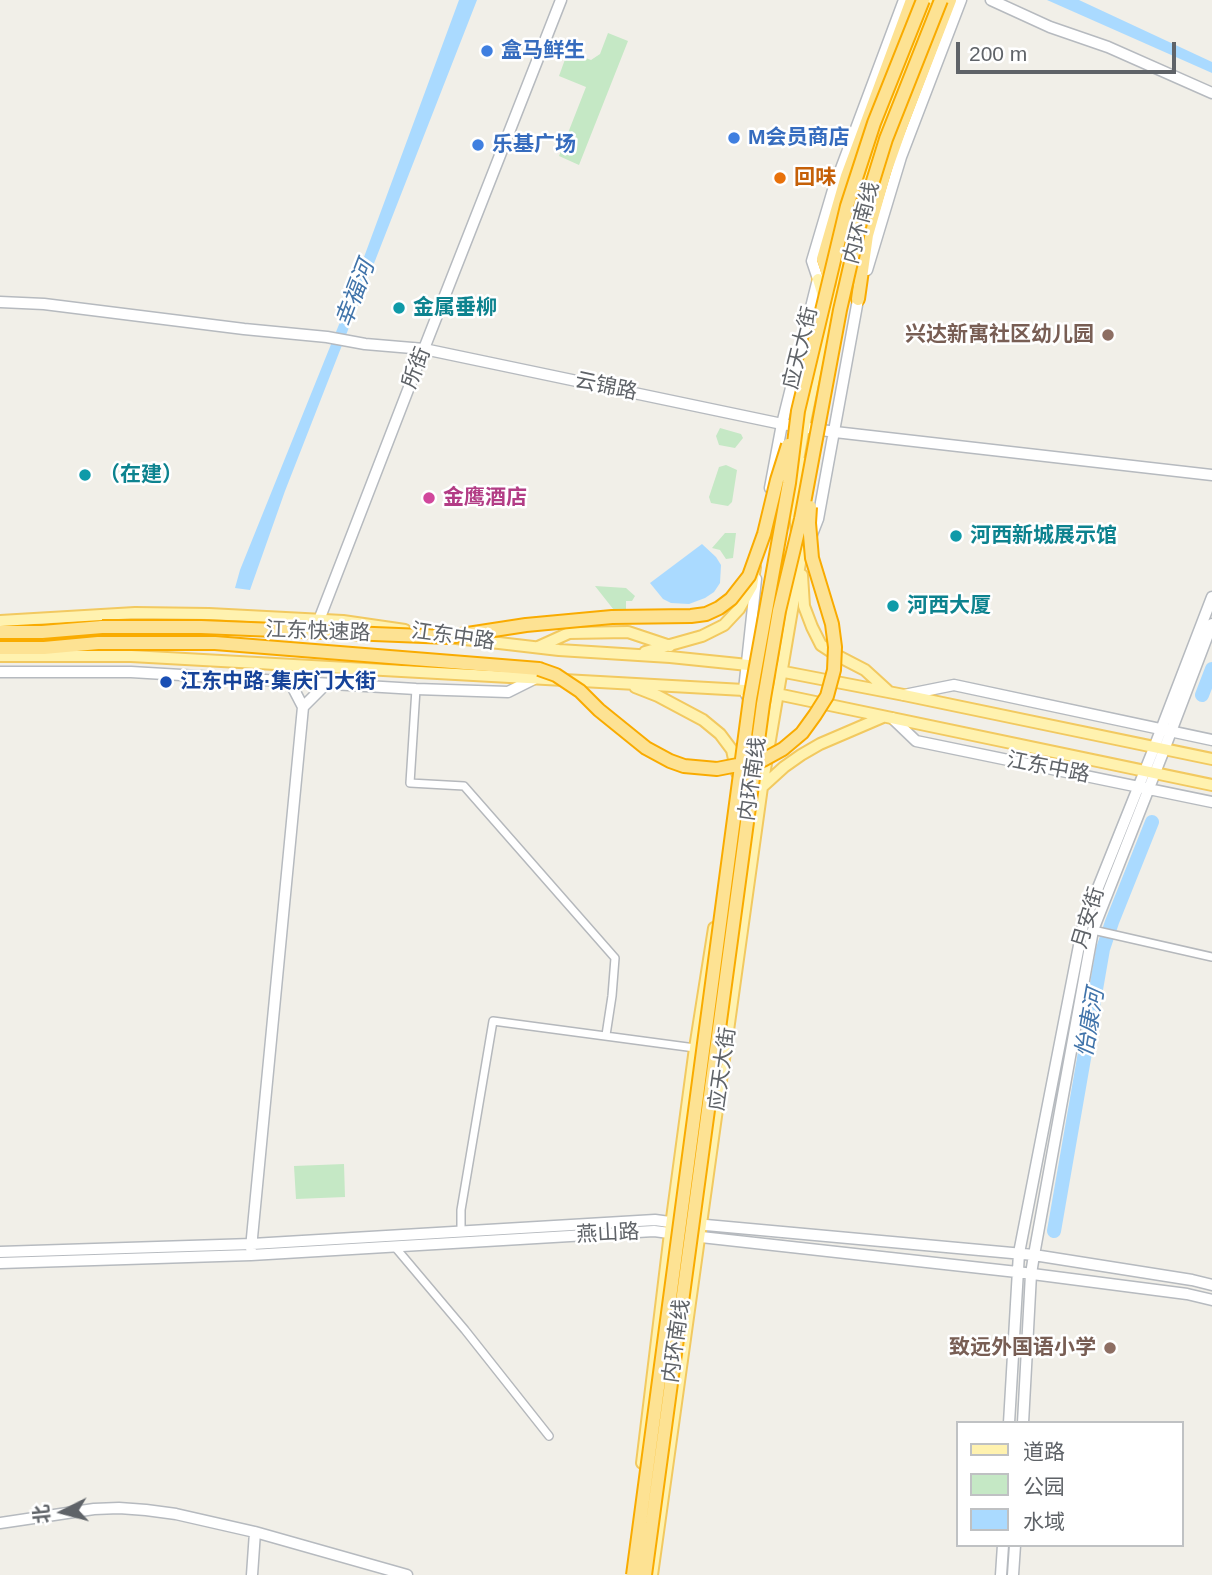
<!DOCTYPE html>
<html>
<head>
<meta charset="utf-8">
<style>
  body { margin:0 }
  #map { position:relative; width:1212px; height:1575px; overflow:hidden; background:#f1efe8; font-family:Arial,"Noto Sans SC",sans-serif }
  canvas { display:block }
  .legend { position:absolute; left:956px; top:1421px; width:228px; height:126px; box-sizing:border-box; background:#fff; border:2px solid #bfc1c3; margin:0; padding:9px 12px; list-style:none; font-size:21px; color:#5f6368 }
  .legend li { display:flex; align-items:center; gap:14px; height:35px }
  .legend b { width:35px; border:2px solid #bfc1c3 }
  .north { position:absolute; left:28px; top:1477px; width:70px; height:70px; -webkit-text-stroke:5px #fff; paint-order:stroke; rotate:264deg; font-size:19px; font-weight:700; line-height:28px; text-align:center; color:#5f6368 }
  .north::after { content:''; display:block; margin:auto; width:24px; height:32px; background:#5f6368; clip-path:polygon(50% 0,100% 100%,50% 72%,0 100%) }
  .scale { position:absolute; left:956px; top:42px; width:220px; height:32px; box-sizing:border-box; border:4px solid #5f6368; border-top:0; padding-left:9px; font-size:21px; line-height:24px; white-space:nowrap; color:#5f6368; -webkit-text-stroke:5px #fff; paint-order:stroke }
</style>
</head>
<body>
<div id="map">
<canvas width="1212" height="1575"></canvas>
<ul class="legend">
<li><b style="height:9px;background:#fff2af"></b>道路</li>
<li><b style="height:19px;background:#c5e8c5"></b>公园</li>
<li><b style="height:19px;background:#aadaff"></b>水域</li>
</ul>
<div class="north">北</div>
<div class="scale">200 m</div>
</div>
<script>
const ctx = document.querySelector('canvas').getContext('2d');
ctx.lineJoin = 'round';
function paint(path, color) {
  ctx.fillStyle = color;
  ctx.fill(path, 'evenodd');
}
function shape(rows) {
  const path = new Path2D();
  for (const r of rows) {
    path.moveTo(r[0], r[1]);
    for (let i = 2; i < r.length; i += 2) path.lineTo(r[i], r[i + 1]);
  }
  return path;
}
function trace(path, color, width, dash) {
  ctx.strokeStyle = color;
  ctx.lineWidth = width;
  ctx.lineCap = dash ? 'butt' : 'round';
  ctx.setLineDash(dash || []);
  ctx.stroke(path);
}
function write(font, color, halo, rows, align = 'center') {
  ctx.font = font + ' Arial,"Noto Sans SC",sans-serif';
  ctx.lineWidth = 5;
  ctx.setLineDash([]);
  ctx.textBaseline = 'middle';
  ctx.strokeStyle = halo;
  ctx.fillStyle = color;
  for (const [text, x, y, turn = 0] of rows) {
    ctx.save();
    ctx.translate(x, y);
    ctx.rotate((+turn || 0) * Math.PI / 180);
    ctx.textAlign = isNaN(turn) ? turn : align;
    if (halo) ctx.strokeText(text, 0, 0);
    ctx.fillText(text, 0, 0);
    ctx.restore();
  }
}
paint(shape([
  [608,33,628,41,579,165,559,156,586,87,559,76,568,51,591,60,600,54],
  [720,428,741,434,743,438,735,448,719,445,716,436],
  [726,465,737,470,732,502,728,506,711,503,709,497,719,467],
  [725,533,736,533,733,558,726,559,720,550,712,548],
  [595,586,626,588,635,596,632,601,626,601,626,617,621,619],
  [344,1164,345,1197,296,1199,294,1166]
]), '#c5e8c5');
paint(shape([
  [459,0,477,0,285,491,250,590,235,588,240,570,340,322],
  [1047,0,1079,0,1212,62,1212,73],
  [702,544,716,557,721,565,720,583,714,592,705,598,689,604,671,603,663,599,650,583]
]), '#aadaff');
trace(shape([
  [1202,695,1212,669],
  [1054,1231,1103,949,1112,922,1152,822]
]), '#aadaff', 14);
const street = shape([
  [416,689,410,783,464,786,615,958,612,996,606,1035],
  [1093,930,1212,957],
  [461,1232,461,1210,493,1021,695,1048],
  [395,1247,465,1330,549,1436]
]);
const secondary = shape([
  [991,0,1050,27,1108,47,1212,93],
  [867,270,901,157,961,0],
  [0,302,44,304,244,329,327,337,365,344,424,349,782,424,835,432,1212,475],
  [770,488,782,424,818,279,812,261,833,190,904,0],
  [811,537,818,519,859,294],
  [319,620,418,364,561,0],
  [0,672,131,672,416,689,508,692,534,679],
  [904,695,954,685,1212,740],
  [747,696,744,690,756,579],
  [303,707,326,684],
  [892,718,916,741,1212,802],
  [695,1224,1034,1255,1192,1280,1212,1285],
  [692,1236,1017,1272,1187,1294,1212,1300],
  [251,1248,303,707,290,682],
  [0,1252,252,1244,655,1220,677,1223],
  [0,1263,251,1255,654,1231,677,1234],
  [1009,1423,1019,1253,1083,925,1154,748,1212,597],
  [1023,1423,1031,1274,1034,1255,1093,930,1164,750,1212,624],
  [0,1523,94,1509,119,1508,146,1510,176,1514,255,1532,407,1575],
  [252,1575,255,1532],
  [1001,1575,1003,1545],
  [1013,1575,1015,1545]
]);
const primary = shape([
  [867,177,879,138,933,0],
  [848,228,865,170],
  [818,279,823,296,822,303],
  [837,296,853,223],
  [796,471,804,427,833,288],
  [802,575,804,606,812,627,821,645,838,656,865,670,888,691],
  [0,621,135,613,209,614,343,621,405,630],
  [456,638,559,650,670,657,748,665,904,695,1212,759],
  [538,647,569,633,628,632,670,646],
  [645,652,702,636,724,625,739,609,752,586,755,567],
  [0,656,131,656,744,690,777,694,1212,785],
  [635,687,658,696,703,720,720,734,732,750,737,773],
  [753,705,758,692,763,660],
  [762,787,784,767,801,755,820,744,883,717],
  [642,1463,670,1233,695,1048,714,928],
  [652,1575,762,787,800,563,795,513,804,463]
]);
const highway = shape([
  [831,284,823,259,847,176,912,0],
  [858,299,867,235,885,172,902,124,950,0],
  [0,632,42,632,102,627],
  [0,648,44,648,98,643,215,643,539,669]
]);
trace(street, '#b5b8bc', 10);
trace(secondary, '#b6babf', 13);
trace(primary, '#f2c960', 14);
trace(highway, '#f9ab00', 16);
trace(street, '#fff', 7);
trace(secondary, '#fff', 10);
trace(primary, '#fff2af', 10);
trace(highway, '#fde293', 12);
const highwayBridge = shape([
  [102,627,201,627,448,637,526,625,612,617,691,616,706,614,719,608,731,599,749,576,764,534,777,480,788,445],
  [539,669,556,675,580,691,599,710,646,748,670,761,684,766,717,769,763,760,783,749,802,733,815,715,827,696,834,670,835,647,832,624,812,558,809,523,810,507],
  [633,1575,750,699,789,483,798,411,847,206,874,123,923,0],
  [645,1575,763,704,779,611,801,519,840,310,860,223,886,139,941,0]
]);
trace(highwayBridge, '#f9ab00', 16, []);
trace(highwayBridge, '#fde293', 12);
for (const [x, y, r, color] of [
  [487,51,7,"#3f7fe0"],
  [734,138,7,"#3f7fe0"],
  [478,145,7,"#3f7fe0"],
  [780,178,7,"#e8710a"],
  [399,308,7,"#0f9aa8"],
  [1108,335,7,"#8d6e63"],
  [85,475,7,"#0f9aa8"],
  [429,498,7,"#d1479c"],
  [956,536,7,"#0f9aa8"],
  [893,606,7,"#0f9aa8"],
  [166,682,7,"#1a4fb4"],
  [1110,1348,7,"#8d6e63"]
]) {
  const dot = new Path2D();
  dot.arc(x, y, r, 0, 2 * Math.PI);
  ctx.fillStyle = color;
  ctx.fill(dot);
  trace(dot, '#fff', 2.5);
}
write('bold 21px', '#366cbe', '#fff', [
  ["盒马鲜生",501,51],
  ["M会员商店",748,138],
  ["乐基广场",492,145]
], 'left');
write('bold 21px', '#c56008', '#fff', [
  ["回味",794,178]
], 'left');
write('21px', '#5f6368', '#fff', [
  ["内环南线",862,223,-75],
  ["应天大街",801,348,-76],
  ["所街",417,368,-68],
  ["云锦路",606,387,12],
  ["江东快速路",318,632,2],
  ["江东中路",453,637,8],
  ["江东中路",1048,768,11],
  ["内环南线",753,779,-82],
  ["月安街",1089,918,-73],
  ["应天大街",723,1069,-82],
  ["燕山路",608,1234,-3],
  ["内环南线",677,1341,-82]
]);
write('bold 21px', '#0d838f', '#fff', [
  ["金属垂柳",413,308],
  ["（在建）",99,475],
  ["河西新城展示馆",970,536],
  ["河西大厦",907,606]
], 'left');
write('bold 21px', '#785e54', '#fff', [
  ["兴达新寓社区幼儿园",1094,335],
  ["致远外国语小学",1096,1348]
], 'right');
write('bold 21px', '#b23c85', '#fff', [
  ["金鹰酒店",443,498]
], 'left');
write('bold 21px', '#164399', '#fff', [
  ["江东中路·集庆门大街",180,682]
], 'left');
write('italic 23px', '#4174aa', '#fff', [
  ["幸福河",356,294,-69],
  ["怡康河",1091,1023,-80]
]);
</script>
</body>
</html>
